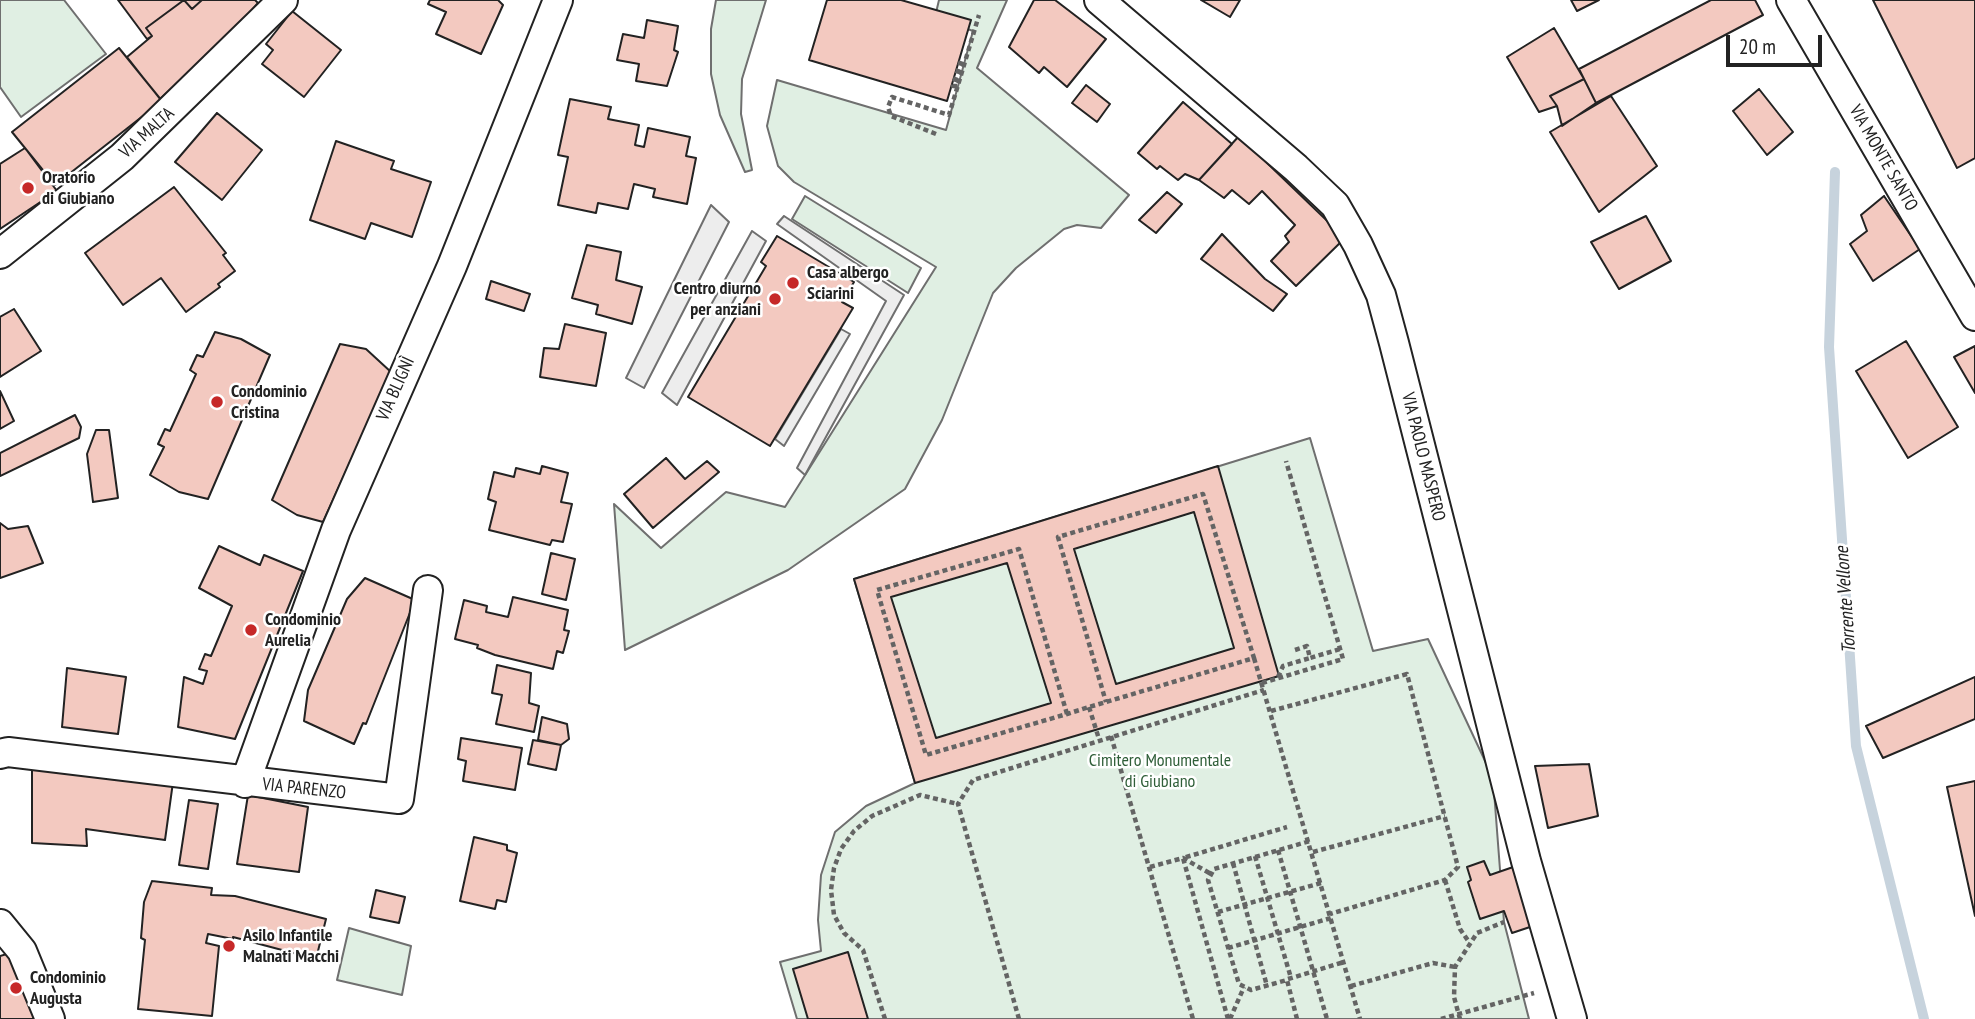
<!DOCTYPE html>
<html>
<head>
<meta charset="utf-8">
<style>
  body { margin:0 }
  #map { position:relative; width:1975px; height:1019px; overflow:hidden; background:#fff; font-family:"PT Sans Narrow",sans-serif }
  canvas { display:block }
  .scale { position:absolute; left:1726px; top:35px; width:96px; height:32px; box-sizing:border-box; border:4px solid #222; border-top:0; padding-left:9px; font-size:21px; line-height:24px; white-space:nowrap; color:#222; -webkit-text-stroke:5px #fff; paint-order:stroke }
</style>
</head>
<body>
<div id="map">
<canvas width="1975" height="1019"></canvas>
<div class="scale">20 m</div>
</div>
<script>
const ctx = document.querySelector('canvas').getContext('2d');
ctx.lineJoin = 'round';
function paint(path, color) {
  ctx.fillStyle = color;
  ctx.fill(path, 'evenodd');
}
function shape(rows) {
  const path = new Path2D();
  for (const r of rows) {
    path.moveTo(r[0], r[1]);
    for (let i = 2; i < r.length; i += 2) path.lineTo(r[i], r[i + 1]);
  }
  return path;
}
function trace(path, color, width, dash) {
  ctx.strokeStyle = color;
  ctx.lineWidth = width;
  ctx.lineCap = dash ? 'butt' : 'round';
  ctx.setLineDash(dash || []);
  ctx.stroke(path);
}
function write(font, color, halo, rows, align = 'center') {
  ctx.font = font + ' "PT Sans Narrow",sans-serif';
  ctx.lineWidth = 5;
  ctx.setLineDash([]);
  ctx.textBaseline = 'middle';
  ctx.strokeStyle = halo;
  ctx.fillStyle = color;
  for (const [text, x, y, turn = 0] of rows) {
    ctx.save();
    ctx.translate(x, y);
    ctx.rotate((+turn || 0) * Math.PI / 180);
    ctx.textAlign = isNaN(turn) ? turn : align;
    if (halo) ctx.strokeText(text, 0, 0);
    ctx.fillText(text, 0, 0);
    ctx.restore();
  }
}
const green = shape([
  [0,0,64,0,106,54,21,117,0,87,0,0],
  [716,0,766,0,742,79,741,114,752,170,745,172,720,115,711,74,711,29,716,0],
  [939,0,1007,0,977,68,1129,195,1101,228,1077,225,1064,229,1016,268,993,293,942,420,905,489,788,570,625,650,614,504,661,548,726,492,785,507,936,267,794,182,778,166,767,126,777,80,946,130,973,31,935,17,939,0],
  [805,196,921,268,908,293,792,219,805,196],
  [1310,438,1373,651,1428,639,1493,778,1504,922,1529,1019,797,1019,780,962,821,951,818,920,821,875,835,832,866,806,915,783,854,579,1310,438],
  [349,928,411,946,402,995,337,980,349,928]
]);
paint(green, '#e0efe3');
trace(green, '#6f6f6f', 2);
const parking = shape([
  [711,205,729,222,644,388,626,378,711,205],
  [784,216,904,295,805,475,797,468,886,301,777,224,784,216],
  [752,231,766,241,677,405,662,393,752,231],
  [841,329,850,334,784,446,775,439,841,329]
]);
paint(parking, '#ededed');
trace(parking, '#6f6f6f', 2);
trace(shape([
  [1835,172,1829,347,1856,746,1924,1019]
]), '#c7d3dd', 10);
const building = shape([
  [118,0,184,0,146,28,152,36,147,39,118,0],
  [184,0,192,9,202,0,255,0,258,3,231,35,160,99,127,57,152,36,146,28,184,0],
  [184,0,202,0,192,9,184,0],
  [430,0,498,0,503,5,481,54,436,34,446,12,428,4,430,0],
  [827,0,901,0,971,20,947,101,809,60,827,0],
  [1034,0,1055,0,1106,39,1067,87,1044,67,1039,73,1009,47,1034,0],
  [1201,0,1240,0,1230,17,1201,0],
  [1571,0,1599,0,1577,11,1571,0],
  [1711,0,1755,0,1763,15,1596,103,1579,69,1711,0],
  [1873,0,1975,0,1975,158,1957,168,1873,0],
  [292,11,341,50,304,97,262,64,273,50,266,44,292,11],
  [647,20,678,26,674,50,678,52,667,86,636,81,639,64,617,60,623,34,644,38,647,20],
  [1554,28,1584,79,1550,96,1557,106,1539,112,1507,57,1554,28],
  [119,48,162,101,55,185,12,132,119,48],
  [1584,79,1596,103,1562,126,1557,106,1550,96,1584,79],
  [1086,85,1110,104,1097,122,1072,103,1086,85],
  [1759,89,1793,132,1767,155,1733,111,1759,89],
  [1611,96,1657,166,1599,212,1550,132,1611,96],
  [570,99,611,107,608,119,639,125,635,145,644,147,648,128,690,137,686,156,696,158,687,204,653,197,655,189,634,184,628,209,598,203,596,213,558,205,568,157,558,155,570,99],
  [1183,102,1232,144,1199,180,1185,174,1178,180,1160,166,1157,169,1138,153,1183,102],
  [217,113,262,150,222,200,175,162,217,113],
  [1239,136,1345,238,1296,286,1271,261,1289,242,1285,236,1295,225,1262,191,1249,204,1232,190,1224,198,1199,180,1239,136],
  [336,141,394,161,391,169,431,182,412,237,371,223,365,239,310,220,336,141],
  [25,148,57,191,0,229,0,164,25,148],
  [174,187,226,253,223,255,235,271,218,284,220,287,186,312,161,278,123,305,85,253,174,187],
  [1167,192,1182,204,1156,233,1139,220,1167,192],
  [1884,196,1920,249,1873,281,1850,244,1867,231,1861,215,1884,196],
  [1646,216,1671,261,1619,289,1591,242,1646,216],
  [1222,234,1265,279,1287,294,1273,311,1201,259,1222,234],
  [777,236,854,282,842,302,853,308,770,446,688,397,766,266,761,262,777,236],
  [587,245,621,252,616,280,642,287,632,324,596,314,598,305,572,298,587,245],
  [491,281,530,294,524,311,486,299,491,281],
  [14,309,41,351,0,377,0,317,14,309],
  [565,324,606,333,596,386,540,377,544,348,559,349,565,324],
  [215,332,241,339,270,355,208,499,179,492,150,475,164,447,158,444,165,429,170,431,196,374,190,370,197,355,203,357,215,332],
  [1906,341,1958,427,1908,458,1856,371,1906,341],
  [340,344,366,349,391,372,323,522,297,515,272,500,340,344],
  [1975,346,1975,393,1954,357,1975,346],
  [0,391,14,421,0,429,0,391],
  [75,415,81,427,79,438,0,476,0,453,75,415],
  [96,430,109,430,118,498,93,502,87,454,96,430],
  [666,458,685,479,707,461,719,472,653,528,624,494,666,458],
  [542,466,568,473,561,502,572,504,563,542,552,540,550,545,489,530,496,502,488,499,494,472,514,477,516,468,540,474,542,466],
  [1218,466,1279,676,915,783,854,579,1218,466],
  [1194,512,1234,648,1116,684,1074,549,1194,512],
  [1007,563,1051,703,936,738,891,597,1007,563],
  [0,523,8,529,28,526,43,563,0,578,0,523],
  [219,546,260,565,264,555,303,571,235,739,178,727,184,677,203,684,207,671,199,669,205,654,211,656,232,606,199,588,219,546],
  [551,553,575,559,566,600,542,594,551,553],
  [365,578,415,600,366,724,363,723,354,744,304,721,308,690,347,599,365,578],
  [513,597,568,610,564,630,569,631,563,653,557,651,553,669,495,655,477,648,478,645,455,639,464,600,487,606,486,612,508,617,513,597],
  [497,665,531,673,529,703,539,706,534,732,496,724,502,695,492,693,497,665],
  [67,668,126,677,118,734,62,727,67,668],
  [1975,677,1975,719,1883,758,1866,726,1975,677],
  [542,717,567,724,569,739,561,745,538,740,542,717],
  [461,738,522,748,515,790,463,781,466,761,458,759,461,738],
  [533,740,561,745,556,770,528,764,533,740],
  [1589,764,1598,816,1548,828,1535,766,1589,764],
  [32,769,173,782,165,840,86,829,87,846,32,843,32,769],
  [1975,781,1975,916,1947,787,1975,781],
  [248,795,308,807,299,872,237,864,248,795],
  [189,800,218,804,208,869,179,865,189,800],
  [474,837,507,845,507,850,517,853,506,902,497,900,495,909,460,901,474,837],
  [1484,861,1490,875,1519,865,1539,924,1512,933,1504,911,1480,919,1468,882,1471,880,1467,867,1484,861],
  [152,881,212,888,211,895,235,896,326,919,316,959,233,937,233,939,208,934,206,943,219,946,212,1016,138,1009,145,940,141,938,144,902,152,881],
  [376,890,405,897,399,923,370,917,376,890],
  [17,951,43,1019,0,1019,0,956,17,951],
  [848,952,868,1019,808,1019,793,969,848,952]
]);
paint(building, '#f3c9c0');
trace(building, '#222', 2);
const minor = shape([
  [1099,0,1296,168,1335,205,1358,245,1381,295,1394,343,1526,861,1572,1019],
  [1791,0,1975,316],
  [0,254,122,157,283,0],
  [0,754,8,752,399,799,428,590],
  [245,783,336,530,452,266,558,0],
  [0,924,22,951,50,1019]
]);
trace(minor, '#222', 32);
trace(shape([
  [957,86,953,86,961,61],
  [936,134,891,116,888,107,892,97,949,115,979,15],
  [1295,650,1307,646,1310,658,1340,649],
  [1254,658,1360,1019],
  [1278,677,1283,666,1310,658],
  [1262,683,1343,659,1286,461],
  [1089,707,1099,739],
  [1271,711,1407,674,1458,867,1445,880,1330,914],
  [1067,714,1019,549,877,590,926,755,1067,714,1089,707,1106,702,1254,658,1203,494,1058,537,1106,702],
  [1111,736,1193,1019],
  [1278,850,1327,1019],
  [1313,852,1445,816],
  [1255,856,1291,978],
  [1233,863,1267,986],
  [1150,867,1183,858,1211,874],
  [1445,880,1460,929,1469,942],
  [1218,912,1321,883],
  [1228,948,1331,918],
  [1288,979,1344,962],
  [1351,986,1433,963,1455,967],
  [885,1019,863,950,844,933,834,915,831,890,834,868,841,849,854,831,872,816,920,795,958,804],
  [1019,1019,958,804,973,780,1264,690],
  [1228,1019,1183,858,1287,827],
  [1230,1019,1244,987],
  [1297,1019,1287,980,1251,990,1239,984,1208,880,1214,869,1310,841],
  [1441,1019,1534,993],
  [1460,1019,1454,997,1455,967,1477,933,1504,922]
]), '#646464', 4.5, [5, 3.5]);
trace(minor, '#fff', 28);
for (const [x, y, r, color] of [
  [28,188,7,"#c62828"],
  [793,283,7,"#c62828"],
  [775,299,7,"#c62828"],
  [217,402,7,"#c62828"],
  [251,630,7,"#c62828"],
  [229,946,7,"#c62828"],
  [16,988,7,"#c62828"]
]) {
  const dot = new Path2D();
  dot.arc(x, y, r, 0, 2 * Math.PI);
  ctx.fillStyle = color;
  ctx.fill(dot);
  trace(dot, '#fff', 2.5);
}
write('18px', '#222', '#fff', [
  ["VIA MALTA",147,133,-42],
  ["VIA MONTE SANTO",1883,158,60],
  ["VIA BLIGNÌ",396,389,-66],
  ["VIA PAOLO MASPERO",1423,457,76],
  ["VIA PARENZO",304,789,6]
]);
write('bold 18px', '#222', '#fff', [
  ["Oratorio",42,178],
  ["di Giubiano",42,199],
  ["Casa albergo",807,273],
  ["Sciarini",807,294],
  ["Centro diurno",761,289,"right"],
  ["per anziani",761,310,"right"],
  ["Condominio",231,392],
  ["Cristina",231,413],
  ["Condominio",265,620],
  ["Aurelia",265,641],
  ["Asilo Infantile",243,936],
  ["Malnati Macchi",243,957],
  ["Condominio",30,978],
  ["Augusta",30,999]
], 'left');
write('18px', '#2f5e38', '#fff', [
  ["Cimitero Monumentale",1160,761],
  ["di Giubiano",1160,782]
]);
write('italic 19px', '#222', '#fff', [
  ["Torrente Vellone",1846,600,-94]
]);
</script>
</body>
</html>
